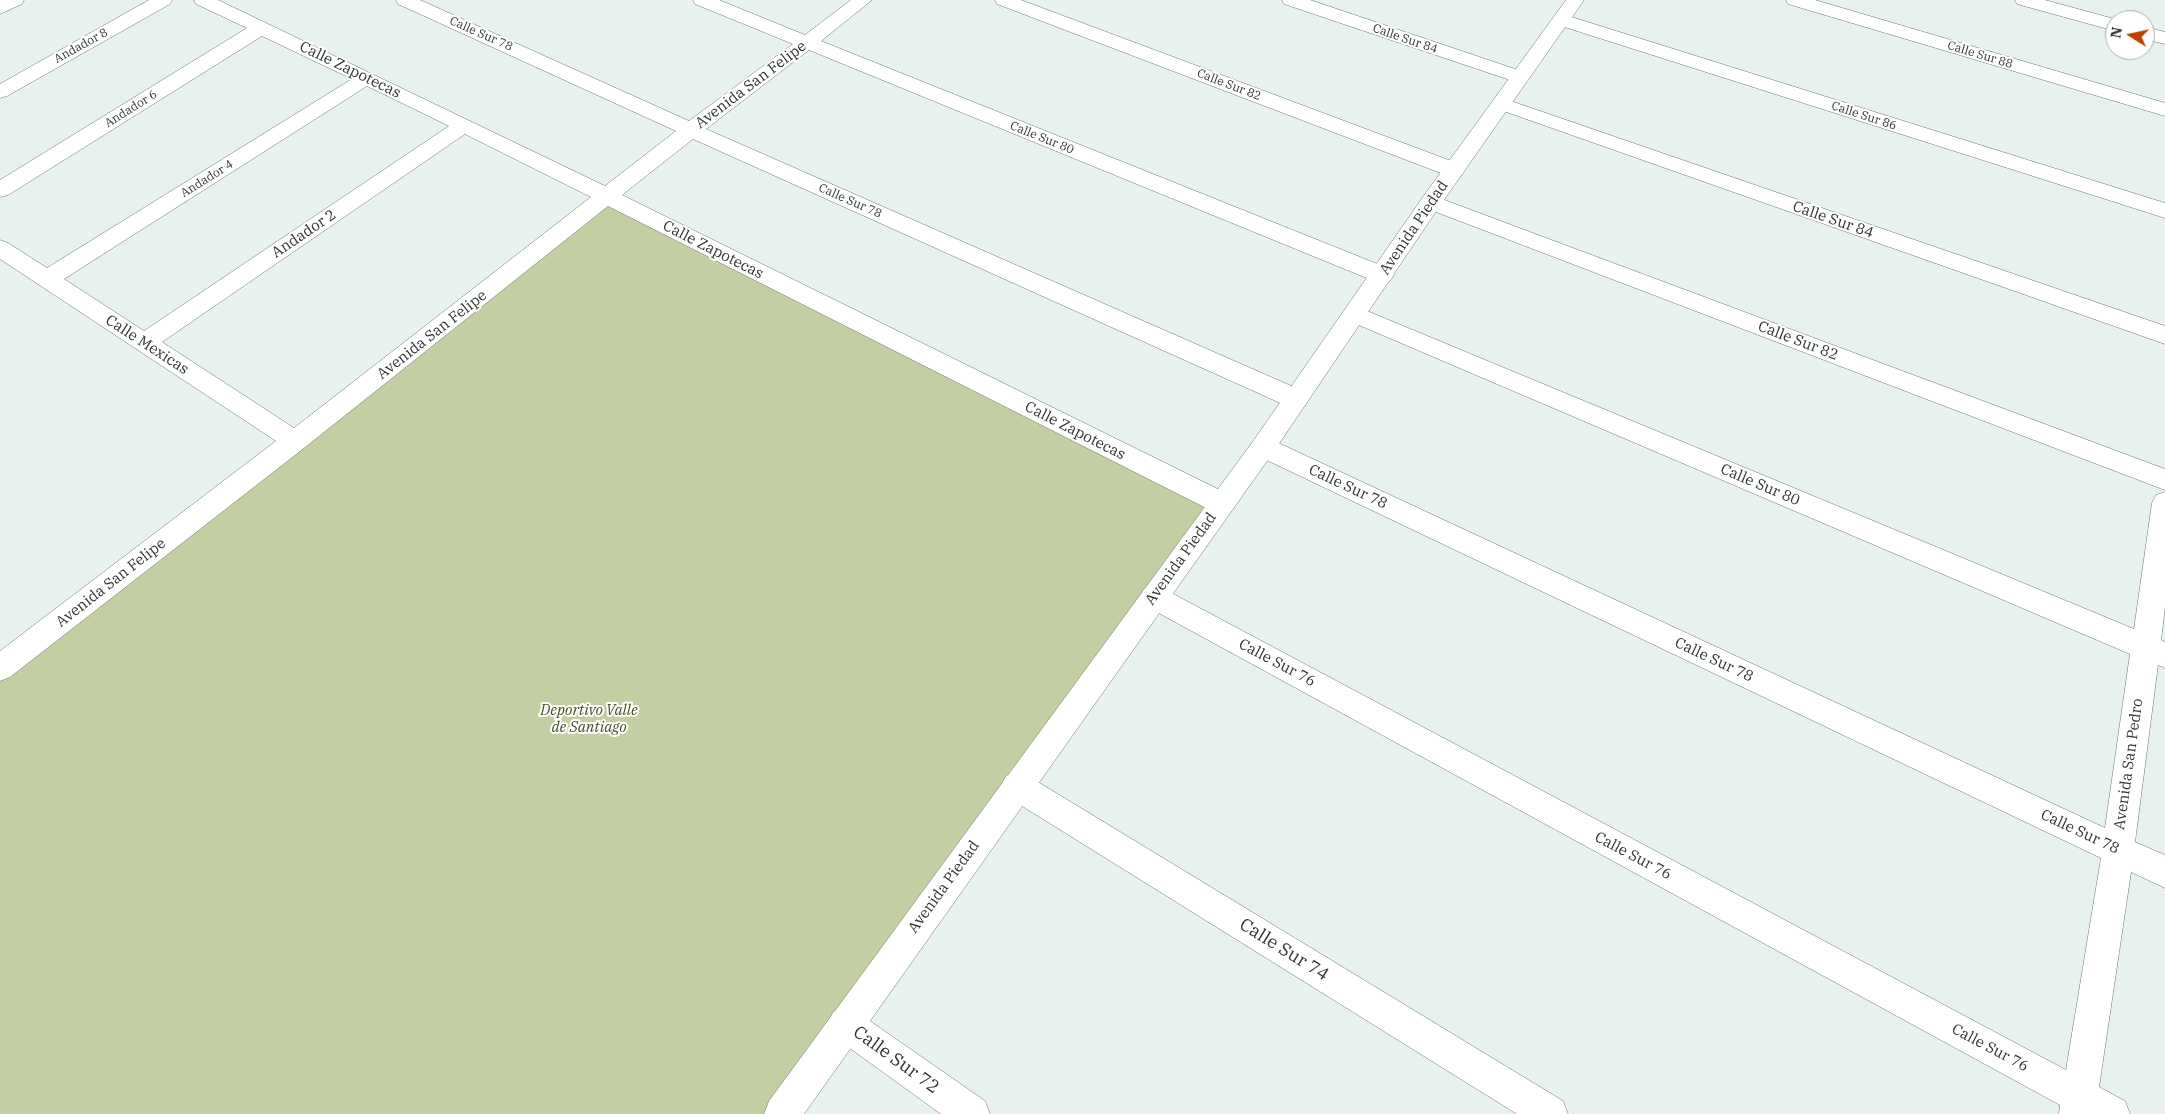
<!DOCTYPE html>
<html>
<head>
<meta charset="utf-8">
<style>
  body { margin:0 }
  #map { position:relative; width:2165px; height:1114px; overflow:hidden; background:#e7f2ee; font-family:"IBM Plex Serif",serif }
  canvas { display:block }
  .north { position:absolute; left:2105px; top:10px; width:50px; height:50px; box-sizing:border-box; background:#fff; border:1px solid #acaead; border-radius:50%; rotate:280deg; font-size:14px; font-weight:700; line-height:20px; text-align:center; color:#303432 }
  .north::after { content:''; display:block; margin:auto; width:18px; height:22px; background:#c33c00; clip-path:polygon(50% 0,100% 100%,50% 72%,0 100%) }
</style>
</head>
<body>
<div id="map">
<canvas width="2165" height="1114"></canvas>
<div class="north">N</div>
</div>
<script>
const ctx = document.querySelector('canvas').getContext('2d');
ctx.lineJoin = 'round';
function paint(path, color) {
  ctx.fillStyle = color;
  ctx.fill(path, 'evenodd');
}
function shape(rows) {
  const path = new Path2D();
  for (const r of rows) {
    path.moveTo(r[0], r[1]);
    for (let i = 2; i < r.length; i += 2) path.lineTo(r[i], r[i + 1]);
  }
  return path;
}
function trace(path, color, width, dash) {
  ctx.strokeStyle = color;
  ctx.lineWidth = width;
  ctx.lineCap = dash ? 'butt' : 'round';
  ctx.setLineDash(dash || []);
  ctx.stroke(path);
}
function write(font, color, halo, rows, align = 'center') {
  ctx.font = font + ' "IBM Plex Serif",serif';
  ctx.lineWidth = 4;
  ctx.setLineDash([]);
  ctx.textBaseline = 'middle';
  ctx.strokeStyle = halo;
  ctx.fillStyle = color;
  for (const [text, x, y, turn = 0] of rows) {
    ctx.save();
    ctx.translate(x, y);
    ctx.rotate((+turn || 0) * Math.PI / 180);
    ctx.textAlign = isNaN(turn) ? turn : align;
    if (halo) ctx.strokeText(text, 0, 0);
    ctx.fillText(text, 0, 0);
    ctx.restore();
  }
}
paint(shape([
  [611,203,1224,506,802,1114,0,1114,0,679]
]), '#c3cea2');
const minor = shape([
  [0,0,24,0,22,4,0,14,0,0],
  [149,0,172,0,170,4,7,96,0,98,0,84,149,0],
  [194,0,218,0,605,186,676,131,398,4,396,0,420,0,689,121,793,44,695,4,693,0,719,0,805,35,851,0,872,0,821,41,1390,269,1394,275,1390,281,1382,283,1374,281,809,50,706,129,1305,392,1309,399,1305,406,1296,408,1287,406,693,139,622,195,1230,495,1234,503,1230,511,1221,514,1212,511,608,206,304,448,10,677,0,681,0,651,276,441,0,259,0,240,8,243,47,268,352,79,262,36,8,195,0,197,0,180,247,28,196,4,194,0],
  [367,86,449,126,144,331,64,279,367,86],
  [465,134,591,197,294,428,162,342,465,134],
  [995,0,1021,0,1462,165,1465,170,1462,175,1454,177,1446,175,997,4,995,0],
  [1282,0,1310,0,1527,73,1530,77,1527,81,1520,83,1513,81,1284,4,1282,0],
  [1786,0,1815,0,2165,103,2165,116,1788,4,1786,0],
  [2015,0,2045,0,2118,20,2115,20,2115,31,2017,4,2015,0],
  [1562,14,2165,203,2165,218,1555,24,1552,20,1555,16,1562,14],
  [2145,27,2165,32,2165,44,2145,39,2145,27],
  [1502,98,2165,326,2165,344,1495,108,1492,104,1495,100,1502,98],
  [1431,195,2165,469,2165,490,1423,207,1420,202,1423,197,1431,195],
  [1355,306,2134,629,2152,503,2156,495,2165,492,2165,607,2161,640,2165,642,2165,668,2158,665,2135,842,2165,855,2165,888,2131,872,2099,1087,2125,1101,2130,1114,2059,1114,2060,1105,1144,605,1140,597,1144,589,1154,585,1164,589,2066,1070,2101,858,1254,454,1250,447,1254,440,1263,437,1272,440,2105,828,2130,654,1347,320,1343,314,1347,308,1355,306],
  [1017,771,1028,776,1563,1101,1568,1114,1517,1114,1006,796,1001,786,1006,776,1017,771],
  [845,1007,857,1012,985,1101,990,1114,941,1114,833,1036,828,1024,833,1012,845,1007]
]);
const tertiary = shape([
  [1566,0,1584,0,1439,207,1272,454,804,1114,764,1114,769,1101,1254,440,1423,197,1566,0]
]);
trace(minor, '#6c7572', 1);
trace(tertiary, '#6c7572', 1);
paint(minor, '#fff');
paint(tertiary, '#fff');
write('12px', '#303432', '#fff', [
  ["Calle Sur 78",481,34,24],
  ["Calle Sur 84",1405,39,19],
  ["Andador 8",81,46,-29],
  ["Calle Sur 88",1980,55,17],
  ["Calle Sur 82",1229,85,21],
  ["Andador 6",131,109,-32],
  ["Calle Sur 86",1864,116,18],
  ["Calle Sur 80",1042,138,22],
  ["Andador 4",207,179,-32],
  ["Calle Sur 78",850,201,24]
]);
write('15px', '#303432', '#fff', [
  ["Calle Zapotecas",350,70,26],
  ["Avenida San Felipe",751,85,-37],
  ["Calle Sur 84",1833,220,19],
  ["Avenida Piedad",1414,228,-56],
  ["Andador 2",304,234,-34],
  ["Calle Zapotecas",713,250,27],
  ["Avenida San Felipe",432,335,-38],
  ["Calle Sur 82",1798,341,21],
  ["Calle Mexicas",147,345,33],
  ["Calle Zapotecas",1075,431,27],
  ["Calle Sur 80",1760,485,23],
  ["Calle Sur 78",1348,487,25],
  ["Avenida Piedad",1181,559,-54],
  ["Avenida San Felipe",111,583,-38],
  ["Calle Sur 78",1714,660,25],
  ["Calle Sur 76",1277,663,28],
  ["Avenida San Pedro",2129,764,-82],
  ["Calle Sur 78",2080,832,25],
  ["Calle Sur 76",1633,856,28],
  ["Avenida Piedad",944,887,-54],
  ["Calle Sur 76",1990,1048,28]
]);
write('italic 15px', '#454f1c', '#fff', [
  ["Deportivo Valle",589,711],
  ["de Santiago",589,728]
]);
write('18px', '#303432', '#fff', [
  ["Calle Sur 74",1284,950,32],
  ["Calle Sur 72",896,1060,36]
]);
</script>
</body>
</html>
